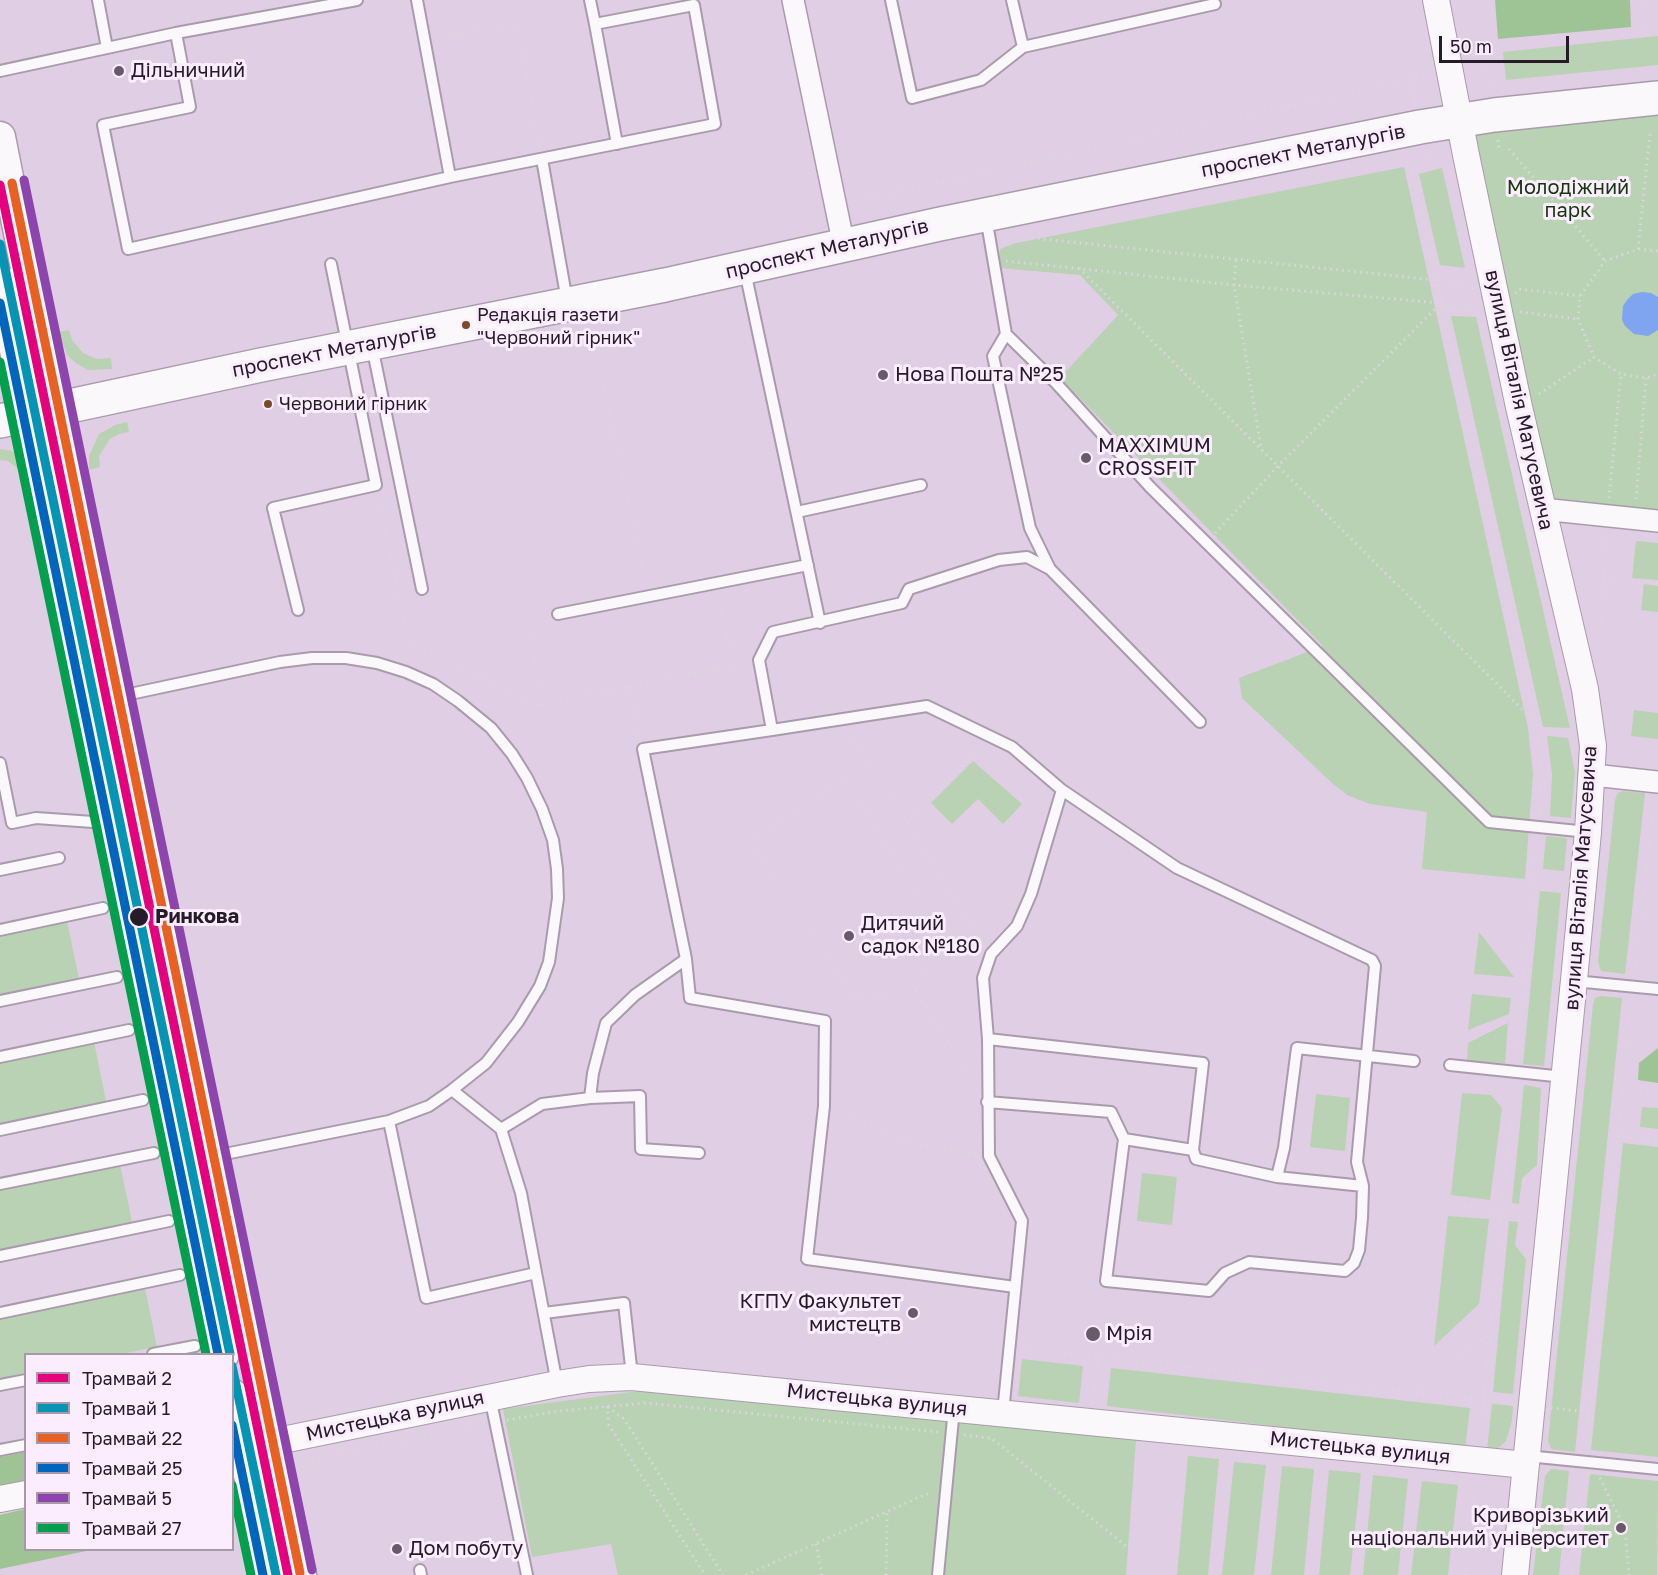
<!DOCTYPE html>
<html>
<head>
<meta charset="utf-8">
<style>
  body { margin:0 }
  #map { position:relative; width:1658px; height:1575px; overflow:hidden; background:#e0cee4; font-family:"Golos Text",sans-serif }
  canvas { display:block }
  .legend { position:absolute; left:24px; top:1353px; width:210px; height:198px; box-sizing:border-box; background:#fbedfe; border:2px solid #a699a9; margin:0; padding:8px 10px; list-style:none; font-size:18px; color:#271b2a }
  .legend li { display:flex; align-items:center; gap:12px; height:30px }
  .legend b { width:30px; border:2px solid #a699a9 }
  .scale { position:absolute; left:1439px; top:36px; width:130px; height:27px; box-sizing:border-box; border:3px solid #271b2a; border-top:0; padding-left:8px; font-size:18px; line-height:21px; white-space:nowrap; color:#271b2a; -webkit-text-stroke:4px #fbedfe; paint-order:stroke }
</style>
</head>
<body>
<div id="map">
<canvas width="1658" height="1575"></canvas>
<ul class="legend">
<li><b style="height:8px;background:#e5007d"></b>Трамвай 2</li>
<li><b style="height:8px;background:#0694b5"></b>Трамвай 1</li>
<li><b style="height:8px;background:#e86122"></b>Трамвай 22</li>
<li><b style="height:8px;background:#0065bd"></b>Трамвай 25</li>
<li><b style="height:8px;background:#8e44ad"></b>Трамвай 5</li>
<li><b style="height:8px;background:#029f4f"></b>Трамвай 27</li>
</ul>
<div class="scale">50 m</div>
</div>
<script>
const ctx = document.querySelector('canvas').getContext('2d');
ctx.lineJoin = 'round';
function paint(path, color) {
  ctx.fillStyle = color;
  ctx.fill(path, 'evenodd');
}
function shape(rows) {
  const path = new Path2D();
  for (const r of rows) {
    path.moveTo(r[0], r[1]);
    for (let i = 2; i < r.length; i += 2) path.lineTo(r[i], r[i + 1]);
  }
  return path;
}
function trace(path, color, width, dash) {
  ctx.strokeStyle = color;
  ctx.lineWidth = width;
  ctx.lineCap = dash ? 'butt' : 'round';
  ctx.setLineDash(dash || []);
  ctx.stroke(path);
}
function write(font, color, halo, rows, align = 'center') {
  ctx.font = font + ' "Golos Text",sans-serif';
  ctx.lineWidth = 6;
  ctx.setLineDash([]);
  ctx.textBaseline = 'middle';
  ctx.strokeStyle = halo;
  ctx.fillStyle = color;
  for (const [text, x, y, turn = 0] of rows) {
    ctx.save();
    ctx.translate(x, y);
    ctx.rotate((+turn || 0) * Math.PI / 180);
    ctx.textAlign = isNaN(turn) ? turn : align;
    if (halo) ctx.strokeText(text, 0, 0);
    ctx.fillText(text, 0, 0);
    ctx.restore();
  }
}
paint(shape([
  [1658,36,1658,65,1506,80,1503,52],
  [1658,98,1658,521,1542,509,1460,120],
  [1404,167,1528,728,1533,774,1525,879,1422,869,1427,812,1370,804,1347,795,1332,783,1242,698,1239,678,1323,646,1060,378,1118,315,1080,275,999,268,1000,249,1016,243],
  [1442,168,1465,268,1440,265,1419,174],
  [1451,316,1476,317,1570,728,1543,727],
  [69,330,72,340,83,353,97,359,111,358,112,369,88,370,77,364,67,355,59,332],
  [127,422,129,432,119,434,110,439,99,456,100,467,89,470,89,456,99,434,115,425],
  [0,449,12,451,19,456,25,461,34,482,25,484,23,475,16,467,8,461,0,460],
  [1636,541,1658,543,1658,580,1632,578],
  [1644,584,1658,586,1658,612,1641,610],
  [1634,710,1658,713,1658,739,1631,736],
  [1547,736,1568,738,1575,772,1571,818,1550,816,1552,774],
  [973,761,1022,804,1003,824,978,799,952,824,931,803],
  [1623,791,1645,793,1625,974,1601,971,1598,962,1615,800,1618,793],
  [1546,836,1567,838,1564,871,1543,869],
  [1540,891,1561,893,1544,1066,1523,1064],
  [67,921,79,979,0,996,0,935],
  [1479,932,1514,977,1474,974],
  [1472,994,1511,998,1509,1014,1468,1030],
  [1600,996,1622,998,1575,1452,1551,1449,1548,1441,1593,1005,1595,998],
  [1508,1023,1505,1063,1467,1061,1468,1043],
  [94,1042,106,1101,0,1123,0,1062],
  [1524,1085,1541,1088,1537,1165,1522,1178,1519,1204,1512,1203],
  [1462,1093,1491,1095,1502,1108,1490,1200,1451,1195],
  [1316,1094,1350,1098,1345,1151,1310,1147],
  [1642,1107,1658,1108,1658,1129,1640,1127],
  [1623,1143,1658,1147,1658,1457,1591,1450],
  [120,1164,132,1222,0,1250,0,1189],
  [1142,1173,1177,1177,1172,1225,1137,1221],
  [1448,1216,1489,1219,1479,1304,1434,1346],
  [1509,1221,1518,1222,1515,1245,1526,1259,1513,1394,1493,1392],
  [145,1288,157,1347,120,1354,26,1354,25,1374,0,1380,0,1319],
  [1022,1359,1083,1366,1079,1403,1018,1396],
  [1111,1368,1470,1408,1465,1449,1107,1406],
  [646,1390,1137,1426,1126,1575,618,1575,611,1544,532,1557,503,1409],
  [1492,1404,1513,1406,1512,1420,1506,1441,1496,1450,1487,1451],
  [1188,1456,1219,1459,1208,1575,1177,1575],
  [1234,1462,1266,1465,1254,1575,1222,1575],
  [1282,1466,1314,1469,1304,1575,1271,1575],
  [1551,1469,1569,1471,1559,1575,1533,1575,1545,1476],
  [1329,1470,1361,1473,1350,1575,1319,1575],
  [1590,1474,1658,1481,1657,1575,1579,1575],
  [1373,1475,1408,1479,1398,1575,1363,1575],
  [1422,1481,1458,1485,1448,1575,1411,1575]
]), '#b9d2b3');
paint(shape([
  [1495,0,1630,0,1631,27,1498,39],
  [1658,1048,1658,1083,1638,1080,1639,1063],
  [25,1452,25,1481,0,1486,0,1457],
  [25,1509,26,1550,91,1550,0,1569,0,1515]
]), '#9ec495');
paint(shape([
  [1642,292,1651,293,1658,297,1658,330,1648,336,1634,334,1625,326,1622,320,1623,306,1627,300,1633,294]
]), '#7fa4f0');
const service = shape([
  [98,0,107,48,176,33,190,107,103,125,128,249,450,177,715,124,694,5,595,24,590,0],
  [417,0,450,177],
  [891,0,912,98,981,80,1023,47,1012,0],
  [595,24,617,144],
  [176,33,357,0],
  [1023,47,1215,4],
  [0,71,107,48],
  [542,159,567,301],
  [986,217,1006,334,1056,383,1150,487,1489,822,1588,832],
  [745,271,820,623],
  [1006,334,993,356,1030,528,1050,569],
  [372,346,422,589],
  [797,512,921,485],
  [298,610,273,508,376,485,331,264],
  [558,614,808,565],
  [116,697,280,662,312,658,346,658,377,663,406,672,433,684,458,701,491,728,512,754,527,778,542,809,553,840,557,869,558,898,549,962,540,986,518,1022,486,1063,452,1090,429,1106,389,1121,215,1156],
  [772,730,927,706,1012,747,1062,790,1177,868,1372,960,1375,966,1357,1162,1363,1186,1362,1218,1359,1250,1354,1263,1345,1271,1249,1262,1225,1273,1209,1291,1106,1281,1124,1139,1111,1112,987,1102],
  [0,763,12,823,36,818,93,822,110,818],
  [0,870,59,858],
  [0,930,103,908],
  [1574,981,1658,989],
  [0,1001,117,977],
  [988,1039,1203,1063,1193,1150,1196,1159,1277,1177,1363,1186],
  [0,1057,129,1030],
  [1450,1065,1564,1077],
  [452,1090,501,1129,521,1193,557,1384],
  [590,1098,593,1073,606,1023,635,995,686,959],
  [389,1121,426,1298,536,1273],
  [501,1129,542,1104,590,1098,640,1096,641,1149,699,1153],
  [0,1130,143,1100],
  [1124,1139,1193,1150],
  [1277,1177,1284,1148,1297,1048,1414,1061],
  [0,1184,154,1153],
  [0,1256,169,1221],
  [1015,1287,807,1259,824,1106,825,1021,690,998,686,959,643,749,772,730,759,660,773,632,902,603,909,589,999,560,1027,557,1050,569,1200,722],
  [0,1313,180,1275],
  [544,1313,624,1303,632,1376],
  [153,1354,195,1346],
  [0,1385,26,1380],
  [490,1397,527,1575],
  [1003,1413,1022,1221,989,1156,988,1039,983,978,991,954,1017,926,1031,894,1062,790],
  [0,1450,26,1445],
  [1527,1456,1658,1469],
  [420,1570,421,1575],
  [938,1575,954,1408]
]);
const minor = shape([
  [793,0,844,246],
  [1542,509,1658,521],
  [1593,775,1658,782]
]);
const tertiary = shape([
  [1436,0,1466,155,1519,407,1585,689,1593,746,1588,832,1574,980,1515,1575],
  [253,1446,557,1384,589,1379,632,1377,1526,1465],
  [0,1499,26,1494]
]);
const secondary = shape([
  [0,137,54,410,301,1575],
  [0,280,44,486,131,918,224,1354],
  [232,1394,270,1575]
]);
const primary = shape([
  [0,421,261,365,665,285,940,224,1420,127,1494,115,1658,98]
]);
trace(service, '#aa9bac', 14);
trace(minor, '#aa9bac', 24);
trace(tertiary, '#aa9bac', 28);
trace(secondary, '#aa9bac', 33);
trace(primary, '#aa9bac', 36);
trace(shape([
  [1640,0,1643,31],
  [1490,8,1495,0],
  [438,38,517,22,540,146],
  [1487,64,1491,92],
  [1411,79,1416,104],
  [1498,140,1499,150],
  [1509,149,1605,261],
  [1425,152,1427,160],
  [1410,162,1535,722,1541,773,1539,815],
  [854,201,1431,75],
  [1032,238,1435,280,1467,284,1473,290],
  [1638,249,1650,134],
  [1658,251,1638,249,1605,261,1580,296,1578,319,1594,357,1621,374,1646,378,1658,374],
  [1236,260,1234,285,1261,447],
  [1006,261,1234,285,1441,303,1469,308,1475,303],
  [1079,268,1534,721],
  [1515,293,1519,289,1580,296],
  [1520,312,1578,319],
  [597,349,645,583],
  [1539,394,1594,357],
  [1609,498,1621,374],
  [379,499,407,634,412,643,449,659,538,706,629,686,640,737],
  [1636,499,1646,378],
  [1215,533,1278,466,1441,303],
  [1603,578,1658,583],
  [718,597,727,640,747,653],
  [1600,630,1607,535],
  [629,686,746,663],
  [538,706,533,637,548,624],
  [849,731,984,943],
  [844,779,943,933,916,990,854,997,751,841,844,779],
  [906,821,982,747],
  [67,849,81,834],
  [1634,973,1654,801],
  [916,990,974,1083],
  [1516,1060,1537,839],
  [1622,1090,1658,1094],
  [837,1112,914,1144,976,1154],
  [1618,1136,1658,1140],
  [1446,1205,1502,1211],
  [1103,1313,1105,1295],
  [1023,1349,1512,1403],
  [1414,1392,1490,1333],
  [1093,1403,1099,1348],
  [607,1406,609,1425,705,1575],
  [608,1407,624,1419,723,1575],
  [1551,1408,1589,1412],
  [507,1420,559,1411,646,1403,939,1432],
  [964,1435,991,1438,1141,1558],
  [1480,1439,1514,1084],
  [1585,1448,1631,1001],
  [304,1467,308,1460,483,1425],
  [1600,1478,1625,1529,1629,1575],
  [816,1544,822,1575],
  [746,1575,926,1494,932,1494],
  [886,1575,887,1512],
  [1466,1575,1475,1481],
  [1572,1575,1583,1475]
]), '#dcd6dd', 3, [1.5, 4.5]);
trace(service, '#faf8fb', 10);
trace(minor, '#faf8fb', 21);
trace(tertiary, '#faf8fb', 26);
trace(secondary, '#faf8fb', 30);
trace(primary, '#faf8fb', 33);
trace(shape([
  [0,185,288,1575]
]), '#e5007d', 9);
trace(shape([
  [0,244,230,1354],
  [232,1366,276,1575]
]), '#0694b5', 9);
trace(shape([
  [12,183,300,1573]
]), '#e86122', 9);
trace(shape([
  [0,303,218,1354],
  [232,1425,263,1575]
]), '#0065bd', 9);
trace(shape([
  [24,180,312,1570]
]), '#8e44ad', 9);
trace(shape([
  [0,362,206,1354],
  [232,1485,251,1575]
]), '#029f4f', 9);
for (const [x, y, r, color] of [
  [119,71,6,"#685a6b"],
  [466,325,5,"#7a4b2a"],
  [883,375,6,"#685a6b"],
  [268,404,5,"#7a4b2a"],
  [1086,458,6,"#685a6b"],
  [139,917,10,"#271b2a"],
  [849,936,6,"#685a6b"],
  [913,1313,6,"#685a6b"],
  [1093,1334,8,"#685a6b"],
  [1621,1528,6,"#685a6b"],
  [397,1549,6,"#685a6b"]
]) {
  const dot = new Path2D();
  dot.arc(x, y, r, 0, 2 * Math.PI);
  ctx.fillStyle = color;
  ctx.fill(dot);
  trace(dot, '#fbedfe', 2);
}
write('18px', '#271b2a', '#fbedfe', [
  ["Редакція газети",477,315],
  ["\"Червоний гірник\"",477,338],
  ["Червоний гірник",279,404]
], 'left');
write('20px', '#271b2a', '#fbedfe', [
  ["Дільничний",131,71],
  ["Нова Пошта №25",895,375],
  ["MAXXIMUM",1098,446],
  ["CROSSFIT",1098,469],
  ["Дитячий",861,924],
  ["садок №180",861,947],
  ["КГПУ Факультет",901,1302,"right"],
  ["мистецтв",901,1325,"right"],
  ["Мрія",1106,1334],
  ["Криворізький",1609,1516,"right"],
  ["національний університет",1609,1539,"right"],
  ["Дом побуту",409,1549]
], 'left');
write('20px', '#271b2a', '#fbedfe', [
  ["проспект Металургів",1303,151,-11],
  ["проспект Металургів",827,249,-13],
  ["проспект Металургів",334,351,-11],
  ["вулиця Віталія Матусевича",1519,400,78],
  ["вулиця Віталія Матусевича",1581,878,-86],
  ["Мистецька вулиця",877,1400,6],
  ["Мистецька вулиця",395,1416,-12],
  ["Мистецька вулиця",1360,1448,6]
]);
write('20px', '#17370e', '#fbedfe', [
  ["Молодіжний",1568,188],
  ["парк",1568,211]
]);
write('bold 20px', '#271b2a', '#fbedfe', [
  ["Ринкова",155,917]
], 'left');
</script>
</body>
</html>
